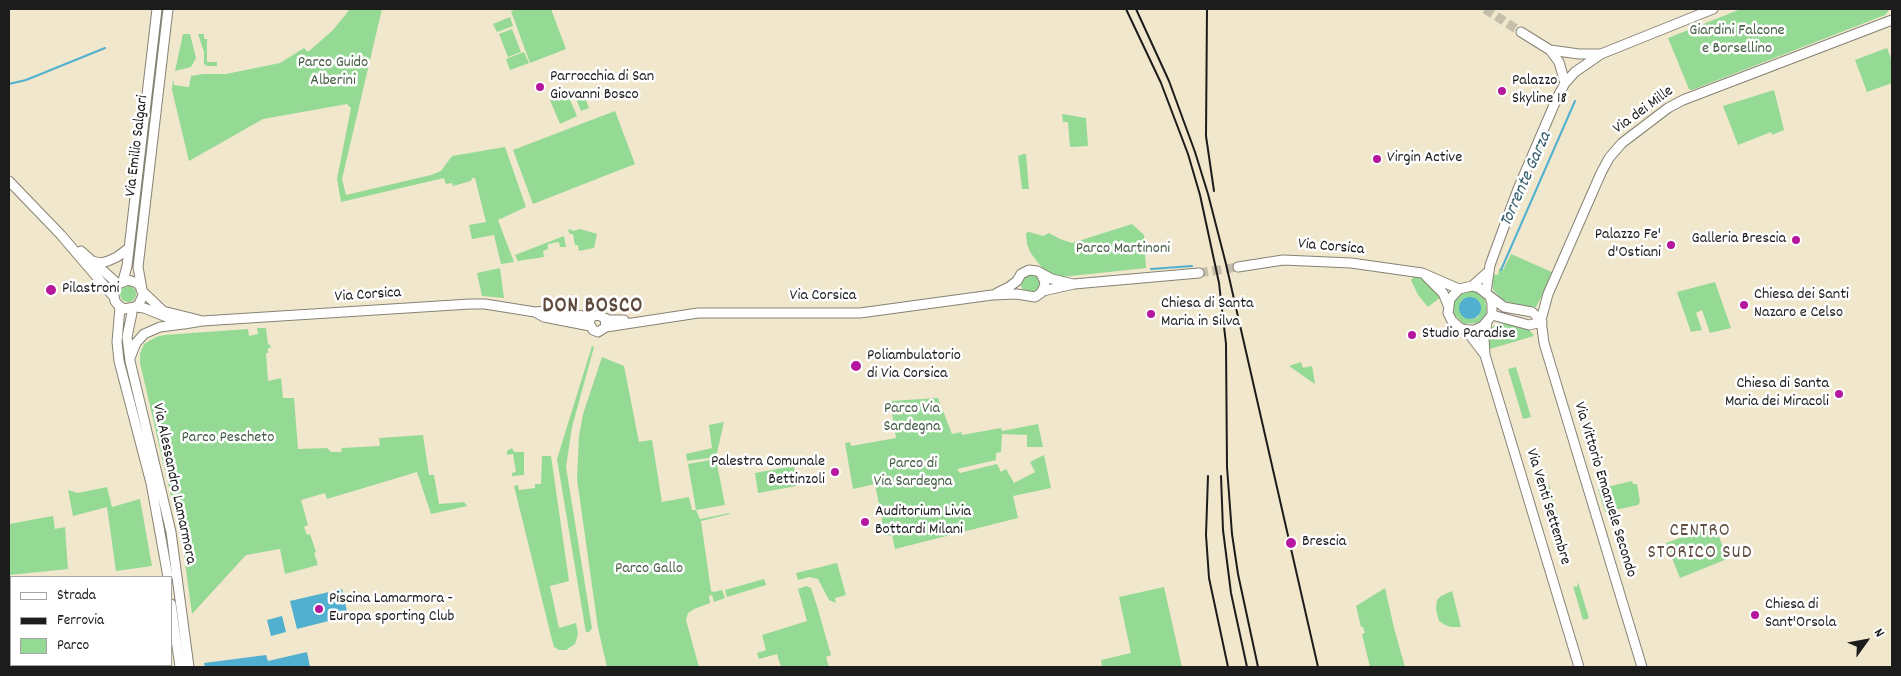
<!DOCTYPE html>
<html>
<head>
<meta charset="utf-8">
<style>
  body { margin:0 }
  #map { position:relative; width:1901px; height:676px; overflow:hidden; background:#f0e7cd; font-family:Dekko,sans-serif }
  canvas { display:block }
  .frame { position:absolute; inset:0; border:10px solid #1c1c1c; pointer-events:none }
  .legend { position:absolute; left:10px; top:576px; width:162px; height:90px; box-sizing:border-box; background:#fff; border:1px solid #a4a4a4; margin:0; padding:6px 9px; list-style:none; font-size:15px; color:#1c1c1c }
  .legend li { display:flex; align-items:center; gap:10px; height:25px }
  .legend b { width:25px; border:1px solid #a4a4a4 }
  .north { position:absolute; left:1841px; top:616px; width:50px; height:50px; -webkit-text-stroke:4px #fff; paint-order:stroke; rotate:58deg; font-size:14px; font-weight:700; line-height:20px; text-align:center; color:#1c1c1c }
  .north::after { content:''; display:block; margin:auto; width:18px; height:22px; background:#1c1c1c; clip-path:polygon(50% 0,100% 100%,50% 72%,0 100%) }
</style>
</head>
<body>
<div id="map">
<canvas width="1901" height="676"></canvas>
<div class="frame"></div>
<ul class="legend">
<li><b style="height:6px;background:#fff"></b>Strada</li>
<li><b style="height:6px;background:#1c1c1c"></b>Ferrovia</li>
<li><b style="height:14px;background:#95da94"></b>Parco</li>
</ul>
<div class="north">N</div>
</div>
<script>
const ctx = document.querySelector('canvas').getContext('2d');
ctx.lineJoin = 'round';
function paint(path, color) {
  ctx.fillStyle = color;
  ctx.fill(path, 'evenodd');
}
function shape(rows) {
  const path = new Path2D();
  for (const r of rows) {
    if (r.length === 3) {
      path.moveTo(r[0] + r[2], r[1]);
      path.arc(r[0], r[1], r[2], 0, 2 * Math.PI);
      continue;
    }
    path.moveTo(r[0], r[1]);
    for (let i = 2; i < r.length; i += 2) path.lineTo(r[i], r[i + 1]);
  }
  return path;
}
function trace(path, color, width, dash) {
  ctx.strokeStyle = color;
  ctx.lineWidth = width;
  ctx.lineCap = dash ? 'butt' : 'round';
  ctx.setLineDash(dash || []);
  ctx.stroke(path);
}
function write(font, color, halo, rows, align = 'center') {
  ctx.font = font + ' Dekko,sans-serif';
  ctx.lineWidth = 5;
  ctx.setLineDash([]);
  ctx.textBaseline = 'middle';
  ctx.strokeStyle = halo;
  ctx.fillStyle = color;
  for (const [text, x, y, turn = 0] of rows) {
    ctx.save();
    ctx.translate(x, y);
    ctx.rotate((+turn || 0) * Math.PI / 180);
    ctx.textAlign = isNaN(turn) ? turn : align;
    if (halo) ctx.strokeText(text, 0, 0);
    ctx.fillText(text, 0, 0);
    ctx.restore();
  }
}
paint(shape([
  [350,9,382,9,342,179,346,195,431,175,441,171,452,156,505,147,526,207,498,220,514,262,501,264,494,235,472,239,469,225,486,222,475,178,472,178,471,181,453,186,452,183,446,184,444,178,341,202,337,179,351,108,347,104,263,119,189,161,172,90,173,79,174,85,188,87,189,87,191,76,203,74,226,74,280,63,304,48,308,52,333,30],
  [517,9,551,9,566,49,530,63,511,11],
  [1741,9,1890,9,1885,15,1692,90,1689,89,1668,38],
  [510,17,513,26,497,32,493,24],
  [512,29,521,52,508,57,499,34],
  [183,34,190,34,196,58,191,67,175,71],
  [198,34,204,34,204,39,207,39,207,62,217,62,217,66,207,66,204,64,204,52],
  [1887,48,1892,61,1892,83,1867,92,1855,60],
  [524,52,529,63,510,70,506,59],
  [582,90,589,108,581,111,574,94],
  [1774,90,1784,130,1772,135,1771,132,1738,145,1723,106],
  [567,93,577,116,560,124,550,100],
  [615,111,635,164,533,204,513,150],
  [1062,114,1086,118,1088,146,1070,147,1068,122,1063,122],
  [1022,154,1026,154,1029,189,1022,189,1018,155,1020,156],
  [1132,224,1144,235,1146,268,1062,277,1053,275,1042,268,1030,252,1027,244,1026,233,1029,232,1043,236,1049,233,1060,239,1072,243],
  [570,229,573,231,580,229,597,234,594,248,579,251,578,245,575,245,573,234,570,234,568,230],
  [564,236,566,247,560,247,559,242,548,244,548,249,543,251,544,257,518,261,515,255],
  [1511,254,1554,273,1536,307,1509,303,1503,300,1493,290,1491,277,1492,274,1498,275,1499,269,1503,270],
  [500,268,504,298,482,296,477,273],
  [1031,284,10],
  [1414,276,1421,277,1439,292,1441,297,1428,307,1418,295,1411,280],
  [1715,282,1731,328,1710,333,1702,310,1696,313,1702,330,1691,332,1677,292],
  [128,294,8],
  [1465,291,1474,291,1485,299,1487,313,1478,323,1464,324,1454,314,1454,301],
  [1463,299,1479,316,1476,318,1469,319,1459,305],
  [1500,323,1528,328,1534,336,1490,349,1488,339,1489,332,1493,326],
  [257,328,266,328,268,344,270,345,271,348,268,348,268,353,266,353,268,381,281,378,283,398,294,398,298,449,327,448,331,452,341,452,342,448,380,446,379,438,423,435,429,475,434,475,439,504,464,502,467,506,431,514,417,472,327,499,325,493,301,500,308,525,304,527,307,535,310,534,316,552,314,553,318,565,285,574,280,549,246,555,192,614,183,548,140,363,140,354,144,344,156,337,164,335,248,329,249,336,258,334],
  [592,346,594,347,572,427,566,467,592,628,589,632,586,632,585,627,557,459],
  [602,357,624,366,639,442,652,440,662,502,689,497,692,510,696,510,688,464,716,459,725,505,696,510,700,519,730,513,730,514,701,521,711,591,714,592,722,590,725,598,714,602,712,595,709,596,710,603,694,609,688,613,686,620,699,667,607,667,598,628,577,479,579,436,583,414],
  [1301,362,1303,368,1312,366,1315,384,1289,366],
  [1516,367,1531,417,1523,419,1508,369],
  [938,398,952,434,961,432,962,435,1001,428,1002,431,1038,424,1043,447,1027,447,1027,435,1002,434,1001,452,996,453,996,460,957,469,960,473,997,464,1001,472,1006,469,1014,483,1035,472,1030,462,1044,455,1051,488,1013,496,1018,518,895,549,892,535,885,536,875,484,853,489,845,443,850,442,851,446,896,438,890,401],
  [724,422,716,457,687,461,686,454,712,448,709,425],
  [512,448,514,452,524,452,524,475,512,476,512,473,516,472,513,454,507,455,507,451],
  [542,456,551,456,569,581,550,586,559,628,576,623,578,634,575,644,566,650,559,650,554,647,552,640,514,486,518,485,519,490,535,488,535,484,541,484],
  [794,466,797,486,758,493,755,473],
  [1632,481,1633,484,1637,484,1640,502,1638,505,1605,512,1598,489],
  [1549,484,1560,524,1556,525,1548,497,1543,489,1547,490],
  [107,487,112,507,140,499,152,566,116,571,107,507,73,516,68,490,78,493],
  [53,516,55,529,65,527,68,569,9,575,9,524],
  [1715,525,1727,559,1680,578,1666,543],
  [837,563,846,595,835,598,836,603,829,600,818,579,809,577,798,580,796,573],
  [764,579,766,585,727,597,725,590],
  [1578,582,1589,618,1583,620,1573,586,1577,587],
  [806,586,811,588,817,606,831,655,826,657,829,667,781,667,777,654,759,659,757,653,766,650,762,635,807,621,798,589],
  [1164,587,1182,667,1102,667,1101,660,1131,653,1119,597],
  [1385,588,1394,628,1405,667,1370,667,1362,634,1365,633,1363,627,1361,627,1356,606],
  [1452,591,1461,627,1451,627,1445,625,1439,621,1437,614,1436,608,1437,600,1441,596]
]), '#95da94');
paint(shape([
  [1470,308,11],
  [342,589,348,616,297,629,290,601],
  [282,616,286,632,271,636,267,620],
  [307,652,310,667,205,667,204,663,266,655,268,661]
]), '#51afcf');
trace(shape([
  [9,84,26,80,105,48],
  [1151,269,1192,266],
  [1501,270,1575,101]
]), '#51afcf', 2);
trace(shape([
  [1485,9,1521,32],
  [1199,273,1238,267]
]), '#c6beaa', 9, [9, 4.5]);
const secondary = shape([
  [1521,32,1550,50,1559,62,1565,83],
  [1550,50,1579,54,1599,54],
  [9,181,61,235,114,297],
  [81,251,118,284],
  [92,261,101,263,108,261,117,257,129,248],
  [1238,267,1283,260,1351,263,1422,273,1459,289],
  [1426,276,1443,293,1448,305],
  [123,281,127,266,157,9],
  [140,286,137,283,128,280,118,284,113,291,115,301,118,305,124,309,135,307,139,304,143,295,138,267,168,9],
  [1472,286,1489,271],
  [141,290,163,311,199,320],
  [1043,291,1074,284,1199,273],
  [1486,292,1490,265,1518,189,1557,98,1565,83,1575,72,1601,54,1713,9],
  [997,293,1009,287,1017,281,1021,274,1029,270,1037,271,1052,279,1073,284],
  [1490,297,1492,303,1492,315,1483,326,1475,330,1466,330,1460,328,1452,321,1448,313,1450,299,1459,289,1472,286,1479,288,1504,307,1532,312,1541,320],
  [120,307,117,342,119,361,151,483,168,577],
  [135,307,144,308,184,324,202,321,470,304,485,304,535,312,546,311,591,317],
  [130,309,132,313,127,337,130,361,171,532,189,667],
  [535,312,544,317,590,326],
  [1492,315,1529,325,1542,322],
  [605,319,606,327,598,332,593,330,589,323,591,317,598,315,609,320,624,320],
  [1487,323,1484,338,1485,355,1579,667],
  [606,327,698,313,860,313,992,295,1017,294,1035,297,1041,293,1044,287,1045,282,1041,274],
  [1466,330,1485,355],
  [130,358,136,343,144,334,160,327,183,324],
  [171,604,180,667],
  [1642,667,1544,343,1541,320,1548,294,1601,173,1609,158,1622,143,1668,108,1683,100,1892,20]
]);
trace(secondary, '#868274', 11);
trace(secondary, '#fff', 9);
trace(shape([
  [1126,9,1161,83,1188,154,1200,195,1219,283,1226,344,1227,467,1232,534,1238,574,1258,667],
  [1136,9,1169,81,1195,152,1208,194,1226,264,1318,667],
  [1207,9,1206,136,1214,191],
  [1208,476,1206,535,1209,578,1228,667],
  [1221,476,1223,530,1231,593,1247,667]
]), '#1c1c1c', 2);
for (const [x, y, r, color] of [
  [540,87,5,"#b5179e"],
  [1502,91,5,"#b5179e"],
  [1377,159,5,"#b5179e"],
  [1796,240,5,"#b5179e"],
  [1671,245,5,"#b5179e"],
  [51,290,6,"#b5179e"],
  [1744,305,5,"#b5179e"],
  [1151,314,5,"#b5179e"],
  [1412,335,5,"#b5179e"],
  [856,366,6,"#b5179e"],
  [1839,394,5,"#b5179e"],
  [835,472,5,"#b5179e"],
  [865,522,5,"#b5179e"],
  [1291,543,6,"#b5179e"],
  [319,609,5,"#b5179e"],
  [1755,615,5,"#b5179e"]
]) {
  const dot = new Path2D();
  dot.arc(x, y, r, 0, 2 * Math.PI);
  ctx.fillStyle = color;
  ctx.fill(dot);
  trace(dot, '#fff', 2);
}
write('16px', '#465e46', '#fff', [
  ["Giardini Falcone",1737,32],
  ["e Borsellino",1737,50],
  ["Parco Guido",333,64],
  ["Alberini",333,82],
  ["Parco Martinoni",1123,250],
  ["Parco Via",912,410],
  ["Sardegna",912,428],
  ["Parco Pescheto",228,439],
  ["Parco di",913,465],
  ["Via Sardegna",913,483],
  ["Parco Gallo",649,570]
]);
write('16px', '#1c1c1c', '#fff', [
  ["Parrocchia di San",550,78],
  ["Giovanni Bosco",550,96],
  ["Palazzo",1512,82],
  ["Skyline 18",1512,100],
  ["Virgin Active",1387,159],
  ["Palazzo Fe'",1661,236,"right"],
  ["d'Ostiani",1661,254,"right"],
  ["Galleria Brescia",1786,240,"right"],
  ["Pilastroni",62,290],
  ["Chiesa dei Santi",1754,296],
  ["Nazaro e Celso",1754,314],
  ["Chiesa di Santa",1161,305],
  ["Maria in Silva",1161,323],
  ["Studio Paradise",1422,335],
  ["Poliambulatorio",867,357],
  ["di Via Corsica",867,375],
  ["Chiesa di Santa",1829,385,"right"],
  ["Maria dei Miracoli",1829,403,"right"],
  ["Palestra Comunale",825,463,"right"],
  ["Bettinzoli",825,481,"right"],
  ["Auditorium Livia",875,513],
  ["Bottardi Milani",875,531],
  ["Brescia",1302,543],
  ["Piscina Lamarmora -",329,600],
  ["Europa sporting Club",329,618],
  ["Chiesa di",1765,606],
  ["Sant'Orsola",1765,624]
], 'left');
write('16px', '#1c1c1c', '#fff', [
  ["Via dei Mille",1644,111,-36],
  ["Via Emilio Salgari",138,146,-83],
  ["Via Corsica",1331,248,5],
  ["Via Corsica",368,296,-4],
  ["Via Corsica",823,297],
  ["Via Alessandro Lamarmora",173,484,78],
  ["Via Vittorio Emanuele Secondo",1604,490,73],
  ["Via Venti Settembre",1547,507,73]
]);
write('italic 18px', '#345e6d', '#fff', [
  ["Torrente Garza",1527,180,-66]
]);
ctx.letterSpacing = '1px';
write('19px', '#5f4c3f', '#fff', [
  ["CENTRO",1700,532],
  ["STORICO SUD",1700,554]
]);
ctx.letterSpacing = '0px';
ctx.letterSpacing = '1px';
write('bold 21px', '#5f4c3f', '#fff', [
  ["DON BOSCO",593,308]
]);
ctx.letterSpacing = '0px';
</script>
</body>
</html>
